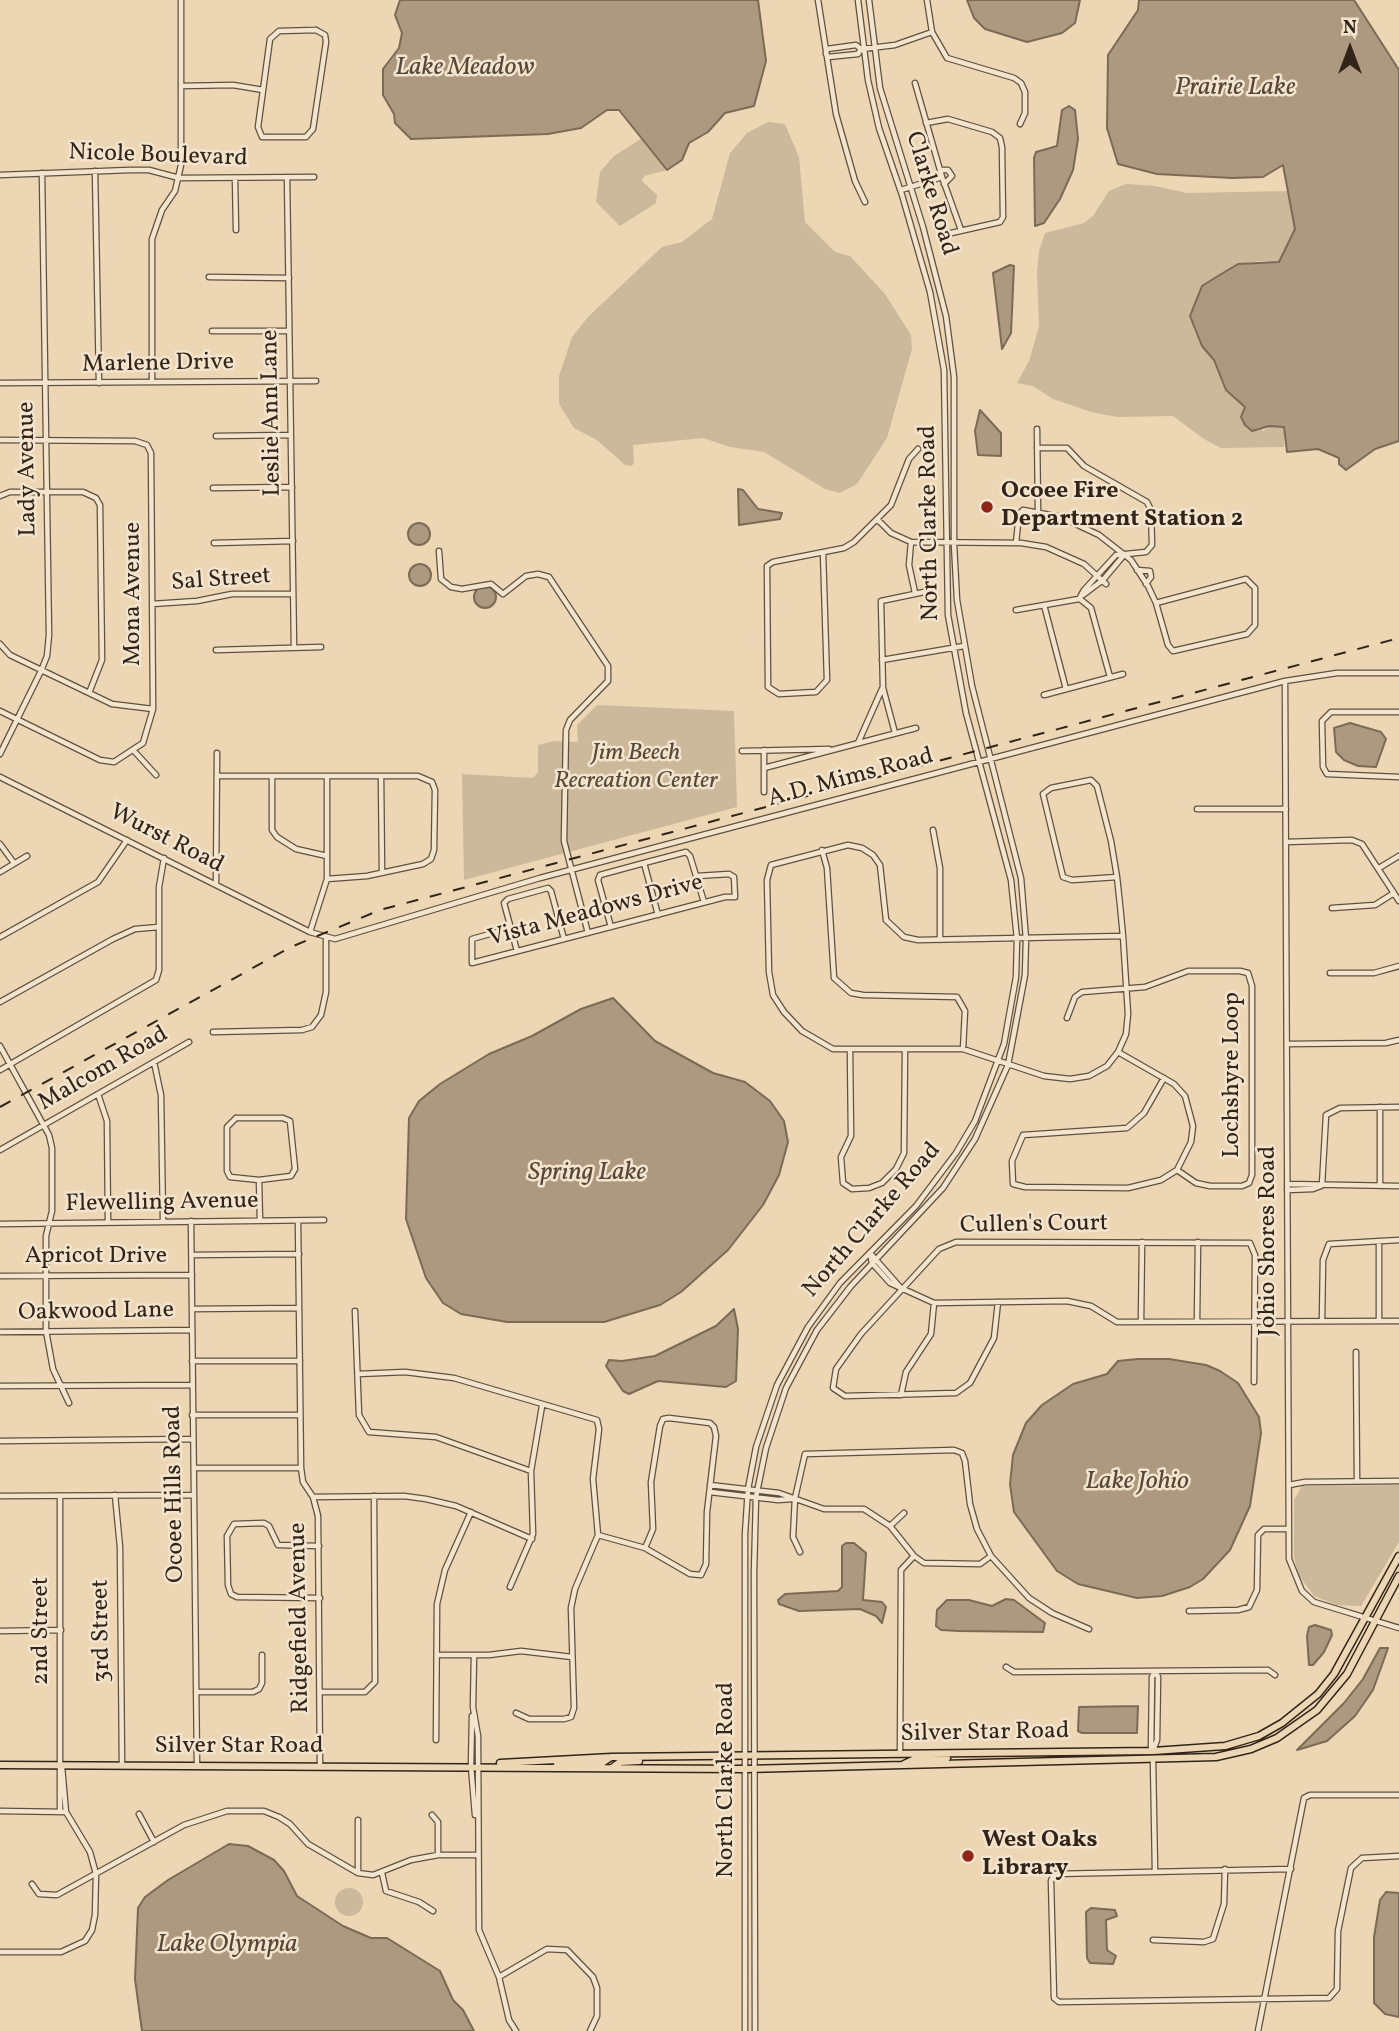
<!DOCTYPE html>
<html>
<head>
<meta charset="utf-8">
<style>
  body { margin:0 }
  #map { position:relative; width:1399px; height:2031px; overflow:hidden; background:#ecd6b4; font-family:Vollkorn,serif }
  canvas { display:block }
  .north { position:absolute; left:1315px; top:14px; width:70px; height:70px; -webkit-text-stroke:5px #f3e4ce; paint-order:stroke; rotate:0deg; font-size:19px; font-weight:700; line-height:28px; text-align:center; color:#322419 }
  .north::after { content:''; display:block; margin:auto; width:24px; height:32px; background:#322419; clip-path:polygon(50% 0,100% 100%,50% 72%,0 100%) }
</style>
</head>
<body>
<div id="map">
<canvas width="1399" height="2031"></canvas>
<div class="north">N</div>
</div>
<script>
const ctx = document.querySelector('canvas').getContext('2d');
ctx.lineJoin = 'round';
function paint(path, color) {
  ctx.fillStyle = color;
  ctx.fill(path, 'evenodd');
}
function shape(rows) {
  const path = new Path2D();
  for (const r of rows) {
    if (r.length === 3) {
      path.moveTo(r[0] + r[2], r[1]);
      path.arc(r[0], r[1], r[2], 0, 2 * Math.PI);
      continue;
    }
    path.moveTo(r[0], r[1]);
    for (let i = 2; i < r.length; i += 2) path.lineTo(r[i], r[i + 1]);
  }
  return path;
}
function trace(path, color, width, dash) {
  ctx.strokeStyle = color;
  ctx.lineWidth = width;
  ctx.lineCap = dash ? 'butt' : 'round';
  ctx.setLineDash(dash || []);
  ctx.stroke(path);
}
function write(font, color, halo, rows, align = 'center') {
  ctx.font = font + ' Vollkorn,serif';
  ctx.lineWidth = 5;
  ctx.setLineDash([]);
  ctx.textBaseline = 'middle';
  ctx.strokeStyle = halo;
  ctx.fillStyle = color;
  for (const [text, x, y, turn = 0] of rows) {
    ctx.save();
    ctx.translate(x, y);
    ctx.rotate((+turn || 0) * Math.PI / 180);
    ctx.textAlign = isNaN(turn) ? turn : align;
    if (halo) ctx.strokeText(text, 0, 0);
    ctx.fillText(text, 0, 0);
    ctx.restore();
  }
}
paint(shape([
  [768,122,785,124,799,157,805,222,835,252,850,256,885,294,911,335,912,349,887,438,857,484,840,493,825,489,764,452,730,447,703,438,633,445,634,462,632,466,625,465,597,440,574,428,559,404,559,376,572,337,588,317,662,247,682,242,712,219,730,153,747,133],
  [644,137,667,170,644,176,642,181,657,195,656,203,620,226,596,202,600,172,614,156],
  [1126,184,1155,186,1187,193,1288,191,1295,229,1279,262,1260,261,1238,264,1202,287,1194,330,1220,372,1226,390,1239,399,1263,431,1269,426,1284,427,1284,447,1221,448,1204,439,1173,416,1117,417,1091,412,1053,399,1033,386,1017,383,1029,361,1039,327,1037,273,1039,251,1045,233,1084,223,1093,216,1109,191],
  [597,705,734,711,737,807,464,880,462,774,533,778,538,772,538,745,554,741,578,742,577,725],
  [1399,1485,1399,1542,1361,1606,1337,1605,1314,1596,1298,1574,1294,1556,1294,1500,1302,1486],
  [349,1902,14]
]), '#ccb89a');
const water = shape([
  [400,0,758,0,766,61,754,106,725,113,708,132,689,143,682,160,667,170,619,110,607,110,581,128,548,134,411,139,395,123,394,114,383,95,383,69,399,48,402,33,395,15,400,0],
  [967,0,1080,0,1075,23,1062,33,1027,42,985,29,974,18,967,0],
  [1139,0,1354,0,1399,70,1399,441,1375,449,1346,470,1339,464,1339,458,1318,449,1287,452,1284,427,1269,426,1252,431,1245,425,1241,417,1245,407,1226,390,1214,360,1202,346,1190,316,1202,286,1218,276,1238,264,1279,262,1295,229,1283,165,1263,177,1232,178,1157,174,1118,164,1107,128,1108,55,1138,10,1139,0],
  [1069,106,1075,110,1078,139,1073,170,1060,199,1044,223,1035,226,1034,158,1036,152,1057,146,1062,110,1069,106],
  [1010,265,1014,266,1011,333,1002,349,993,273,1010,265],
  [980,410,1001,433,1001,456,978,455,975,431,980,410],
  [738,489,743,490,758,509,782,513,780,519,739,525,738,489],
  [419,534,11],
  [420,575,11],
  [485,597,11],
  [1350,723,1381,732,1386,739,1376,767,1358,766,1344,760,1336,752,1334,728,1350,723],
  [613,998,655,1041,713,1073,745,1082,770,1101,784,1121,788,1142,779,1175,763,1205,728,1250,681,1292,660,1305,604,1322,507,1322,461,1314,443,1303,426,1278,406,1219,409,1118,419,1101,440,1084,489,1054,532,1036,581,1009,613,998],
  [734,1309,738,1329,736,1381,726,1387,658,1381,629,1394,623,1391,606,1366,609,1360,622,1361,655,1356,716,1326,734,1309],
  [1138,1359,1169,1359,1206,1365,1220,1371,1238,1383,1259,1417,1261,1433,1250,1506,1230,1550,1203,1579,1190,1587,1162,1596,1137,1598,1078,1584,1057,1571,1014,1512,1010,1484,1013,1455,1026,1423,1042,1405,1073,1384,1107,1374,1118,1361,1138,1359],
  [846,1543,854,1543,866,1553,863,1600,882,1602,886,1607,882,1623,876,1616,860,1609,799,1611,779,1604,778,1600,785,1594,838,1591,842,1587,842,1546,846,1543],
  [1006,1599,1014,1600,1045,1623,1043,1632,959,1631,941,1630,936,1626,937,1610,947,1600,969,1600,992,1606,1006,1599],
  [1315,1625,1331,1630,1332,1635,1324,1652,1313,1665,1309,1665,1307,1636,1309,1627,1315,1625],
  [1380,1648,1388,1648,1373,1690,1355,1716,1327,1741,1297,1750,1344,1703,1363,1679,1380,1648],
  [1138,1706,1137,1733,1082,1733,1078,1731,1079,1707,1138,1706],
  [229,1844,248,1846,274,1860,284,1871,297,1896,343,1926,371,1938,387,1938,440,1971,453,2000,463,2010,474,2031,142,2031,135,1979,138,1908,145,1897,168,1880,229,1844],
  [1386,1892,1399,1893,1399,2017,1385,2014,1374,2003,1374,1937,1380,1900,1386,1892],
  [1091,1908,1115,1910,1117,1916,1106,1920,1107,1950,1116,1956,1113,1964,1090,1963,1087,1958,1086,1912,1091,1908]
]);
paint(water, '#ad997f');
trace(water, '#7c6a56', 2);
const minor = shape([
  [818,0,836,114,855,181,865,202],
  [927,0,932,32,947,58,1014,78,1021,83,1025,92,1025,113,1020,124],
  [316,30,325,35,326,42,313,129,306,137,262,137,258,127,270,39,279,31,316,30],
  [862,49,895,45,932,32],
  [826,54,828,57,858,54,861,49,856,45,827,49,826,53],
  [915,83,942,177,961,230],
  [181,86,233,85,263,90],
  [926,123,948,119,992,132,1000,138,1002,147,1003,217,1000,222,947,234],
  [940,170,948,170,952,176,944,184],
  [95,171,99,383],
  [0,175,130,170,149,170,179,178,314,177],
  [287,177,294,647],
  [235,178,236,230],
  [901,190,942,177],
  [209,277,289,278],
  [212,331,289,331],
  [152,382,152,239,162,210,175,191,181,165,181,0],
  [0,383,316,381],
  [1037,429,1038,512],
  [216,436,290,435],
  [0,440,135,441,147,445,151,453,153,709,143,743,114,762,100,760,0,711],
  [213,488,292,487],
  [0,496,10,492,83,492,96,498,100,505,102,660,89,693],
  [877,519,891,533,911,542,1021,543,1046,547,1084,564,1106,584],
  [911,542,909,565,915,593],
  [214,543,293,541],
  [1016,543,1019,514,1023,510,1061,517,1099,535,1131,560,1148,586,1156,603,1168,645,1173,651,1247,634,1255,625,1255,588,1246,579,1156,603],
  [439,551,441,579,451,587,462,589,491,584,503,594,526,576,538,574,549,577,608,666,608,681,570,720,566,730,564,841,588,933],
  [823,553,827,680,816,692,779,694,768,687,767,566,773,562,844,548,854,542,891,505,909,459,918,449],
  [1137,570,1150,571,1151,577,1146,584],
  [1083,595,1103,580,1124,555],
  [1080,599,1091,608,1110,677],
  [152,604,197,601,232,594,293,594],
  [1044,605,1066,689],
  [1016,610,1079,599,1084,590,1116,555,1146,552,1152,545,1151,510,1147,502,1084,466,1067,448,1037,448],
  [0,644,10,655,112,704,153,709],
  [216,650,321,647],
  [882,660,964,646],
  [1285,681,1289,1559,1302,1591,1314,1602,1399,1628],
  [1044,695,1123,674],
  [1399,712,1331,712,1322,721,1323,767,1327,774,1399,777],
  [895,733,883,688,881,601,929,591],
  [858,743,882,689],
  [764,750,764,792],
  [134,751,156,775],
  [742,751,829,749],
  [0,754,41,671,47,656,49,635,42,173],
  [764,768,916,728],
  [217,776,418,776,432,782,435,790,434,850,431,859,423,864,367,876,327,879],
  [272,776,272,830,277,837,296,849,327,856],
  [381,776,382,873],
  [0,777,310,932,335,939,540,878,1285,681,1337,673,1399,673],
  [1197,809,1286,809],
  [933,830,940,868,940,940],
  [1286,842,1352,840,1362,844,1399,901],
  [0,844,14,863],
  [822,850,827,868,834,978,851,993,863,995,957,997,965,1011,963,1049],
  [644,863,658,915],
  [1379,868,1399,856],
  [0,872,27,856],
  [1117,877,1072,880,1063,877,1043,794,1051,788,1091,780,1097,786,1111,841,1117,877,1120,905,1123,936,1128,1014,1126,1034,1118,1052,1107,1066,1089,1076,1070,1079,1044,1076,963,1049,833,1049,802,1031,784,1012,773,995,769,972,767,880,771,865,848,845,862,848,873,855,880,865,886,920,904,937,918,940,1123,936],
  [216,885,217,753],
  [1332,908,1375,905,1394,893],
  [611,927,598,880,600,875,644,863,686,852,690,856,704,902],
  [511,928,472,939,472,963,725,897,735,897,734,877,729,874,697,876],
  [310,932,327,879,327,776],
  [0,937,98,882,127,840],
  [517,951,504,903,508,899,548,888,551,891,564,939],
  [1330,973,1374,973,1399,966],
  [0,1002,113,939,135,929,159,927],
  [1067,1018,1075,997,1082,992,1145,987,1188,971,1240,971,1248,973,1252,986,1252,1175,1249,1183,1242,1186,1210,1186,1196,1183,1177,1170],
  [213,1032,302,1030,312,1027,321,1015,326,992,326,939],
  [1287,1044,1386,1043,1399,1040],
  [0,1046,49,1135,52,1148,52,1211,46,1236,46,1331,53,1369,69,1403],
  [850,1051,851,1136,841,1157,843,1183,852,1189,869,1188,882,1183,896,1169,904,1153,905,1051],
  [1118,1052,1174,1084,1185,1096,1193,1126,1191,1142,1177,1170,1161,1180,1128,1188,1025,1187,1013,1184,1012,1161,1023,1135,1127,1128,1144,1113,1164,1078],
  [154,1062,161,1095,163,1220],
  [0,1070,156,980,159,970,159,887,164,858],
  [98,1094,107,1121,108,1222],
  [236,1118,283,1118,290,1121,295,1169,291,1176,259,1180,230,1177,227,1171,227,1127,236,1118],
  [0,1150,189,1042],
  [259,1180,260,1221],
  [1287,1184,1399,1186],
  [1322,1185,1326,1115,1340,1108,1399,1107],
  [1380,1186,1380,1107],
  [1287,1190,1313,1189,1321,1186],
  [191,1221,197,1766],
  [298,1221,301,1468,303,1482,313,1497,318,1516,320,1767],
  [0,1224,324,1220],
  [1379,1241,1379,1320],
  [870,1253,872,1263,890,1283,934,1303,1067,1301,1091,1306,1117,1322,1399,1321],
  [870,1253,900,1287],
  [192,1255,299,1254],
  [0,1276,192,1275],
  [998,1302,994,1338,970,1383,956,1393,845,1396,833,1388,836,1369,861,1334,939,1249,956,1242,1250,1243,1255,1255,1254,1382],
  [192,1309,299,1308],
  [355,1311,359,1415,369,1432,436,1437,531,1471],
  [1197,1321,1198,1242],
  [1322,1321,1323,1260,1329,1244,1399,1240],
  [1141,1322,1142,1242],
  [0,1332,192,1330],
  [1356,1352,1357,1481],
  [192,1361,300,1361],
  [358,1374,405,1372,454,1378,597,1420,599,1429,593,1479,598,1535,575,1589,571,1608,574,1708,571,1717,564,1719,529,1719,516,1713],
  [0,1386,192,1385],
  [901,1395,906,1372,931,1334,934,1303],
  [192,1415,300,1415],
  [0,1441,193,1439],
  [194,1468,301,1468],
  [710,1485,779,1493,824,1509,864,1509,890,1526,914,1556,924,1563,980,1564,991,1556],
  [1289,1485,1305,1482,1399,1481],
  [710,1492,778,1500,792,1499],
  [115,1495,120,1547,122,1766],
  [0,1496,194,1495],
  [60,1496,60,1810],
  [313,1497,404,1496,426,1499,456,1506,532,1539],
  [890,1526,904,1513],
  [598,1535,645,1548,690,1574,701,1575,706,1564,707,1512,716,1436,714,1427,710,1423,669,1418,663,1419,660,1426,651,1482,653,1529,645,1548],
  [319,1546,278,1545,269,1526,264,1523,234,1524,227,1536,228,1585,231,1594,237,1597,320,1598],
  [800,1552,793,1537,795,1498,805,1454,954,1450,962,1453,965,1461,970,1504,977,1529,991,1556,1029,1598,1052,1613,1089,1629],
  [510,1587,533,1534,531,1471,542,1406],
  [1189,1611,1238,1610,1249,1607,1257,1590,1258,1535,1264,1529,1288,1529],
  [0,1631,61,1630],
  [437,1655,489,1655,521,1651,572,1657],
  [1006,1667,1014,1672,1268,1670,1275,1675],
  [196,1692,253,1692,259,1689,262,1683,262,1655],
  [320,1692,365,1692,375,1682,374,1496],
  [473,1707,478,1736,479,1930,499,1977,509,2020,516,2031],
  [473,1707,474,1655],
  [472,1716,471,1766,475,1815],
  [436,1740,437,1604,445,1570,471,1512],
  [1151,1751,1152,1677,1155,1672],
  [1153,1751,1157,1740,1158,1677,1155,1671],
  [900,1754,901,1576,901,1570,914,1556],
  [1153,1760,1155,1870],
  [62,1767,66,1812],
  [0,1811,66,1812,90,1852,96,1874,95,1915,92,1930,85,1941,61,1952,0,1952],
  [139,1814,154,1842],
  [432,1815,438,1822,438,1855],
  [1291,1869,1054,1874,1051,1881,1054,1998,1059,2002,1329,1998,1337,1989,1338,1931,1351,1868,1362,1858,1399,1856],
  [358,1873,358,1820],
  [382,1873,386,1891,419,1902,433,1911],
  [32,1884,39,1894,57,1895,184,1825,227,1811,264,1811,279,1817,290,1824,308,1844,358,1873,373,1875,411,1860,438,1855,477,1855],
  [1153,1940,1204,1942,1213,1939,1224,1904,1225,1869],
  [499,1977,547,1949,567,1950,593,1977,597,1988,597,2016,590,2031],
  [745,2031,745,1534,748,1489,756,1447,777,1385,808,1327,840,1283,916,1206,956,1153,975,1121,1004,1044,1016,977,1017,939,1011,880,966,713,948,615,944,370,930,292,902,195,879,128,868,80,858,0],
  [755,2031,754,1573,756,1497,766,1448,786,1388,817,1330,851,1286,943,1188,975,1139,1008,1065,1025,975,1026,939,1021,878,972,686,957,600,954,544,954,377,946,316,923,227,880,88,869,0],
  [1258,2031,1304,1798,1310,1795,1399,1795]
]);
const major = shape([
  [500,1763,611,1757,1153,1751,1225,1746,1259,1736,1282,1723,1318,1694,1334,1674,1399,1556],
  [904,1764,915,1759,947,1758],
  [0,1765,746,1769,1216,1757,1251,1749,1277,1738,1317,1710,1347,1674,1399,1576],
  [557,1765,602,1763,611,1757],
  [612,1768,620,1762,639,1761]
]);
trace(minor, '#605040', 7);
trace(major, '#322419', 9);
trace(minor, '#f3e4ce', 4.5);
trace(major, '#ecd6b4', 6);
trace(shape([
  [0,1107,291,947,380,910,1399,638]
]), '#322419', 2, [12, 12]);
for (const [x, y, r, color] of [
  [987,507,7,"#8f2418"],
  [968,1856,7,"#8f2418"]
]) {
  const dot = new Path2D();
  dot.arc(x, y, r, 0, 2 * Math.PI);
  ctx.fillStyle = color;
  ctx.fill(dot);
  trace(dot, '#f3e4ce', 2.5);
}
write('24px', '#322419', '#f3e4ce', [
  ["Nicole Boulevard",158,157,2],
  ["Clarke Road",930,194,73],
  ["Marlene Drive",158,365,-1],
  ["Leslie Ann Lane",273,413,-91],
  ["Lady Avenue",29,469,-91],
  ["North Clarke Road",931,523,-91],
  ["Sal Street",221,581,-4],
  ["Mona Avenue",135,594,-90],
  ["A.D. Mims Road",851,779,-15],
  ["Wurst Road",166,840,27],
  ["Vista Meadows Drive",596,912,-15],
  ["Malcom Road",104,1070,-30],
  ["Lochshyre Loop",1234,1075,-90],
  ["Flewelling Avenue",162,1204,-1],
  ["North Clarke Road",873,1221,-49],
  ["Cullen's Court",1034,1226,-1],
  ["Johio Shores Road",1270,1241,-90],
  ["Apricot Drive",96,1258],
  ["Oakwood Lane",96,1313,-1],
  ["Ocoee Hills Road",176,1494,-91],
  ["Ridgefield Avenue",301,1618,-91],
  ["2nd Street",43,1631,-90],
  ["3rd Street",103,1631,-91],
  ["Silver Star Road",985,1734,-1],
  ["Silver Star Road",239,1748],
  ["North Clarke Road",728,1780,-90]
]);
write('bold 24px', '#322419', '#f3e4ce', [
  ["Ocoee Fire",1001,493],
  ["Department Station 2",1001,521],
  ["West Oaks",982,1842],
  ["Library",982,1870]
], 'left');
write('italic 24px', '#584939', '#f3e4ce', [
  ["Jim Beech",636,755],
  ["Recreation Center",636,783]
]);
write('italic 26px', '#574738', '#f3e4ce', [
  ["Lake Meadow",465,69],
  ["Prairie Lake",1235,89],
  ["Spring Lake",587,1174],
  ["Lake Johio",1137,1483],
  ["Lake Olympia",227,1946]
]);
</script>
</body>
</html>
